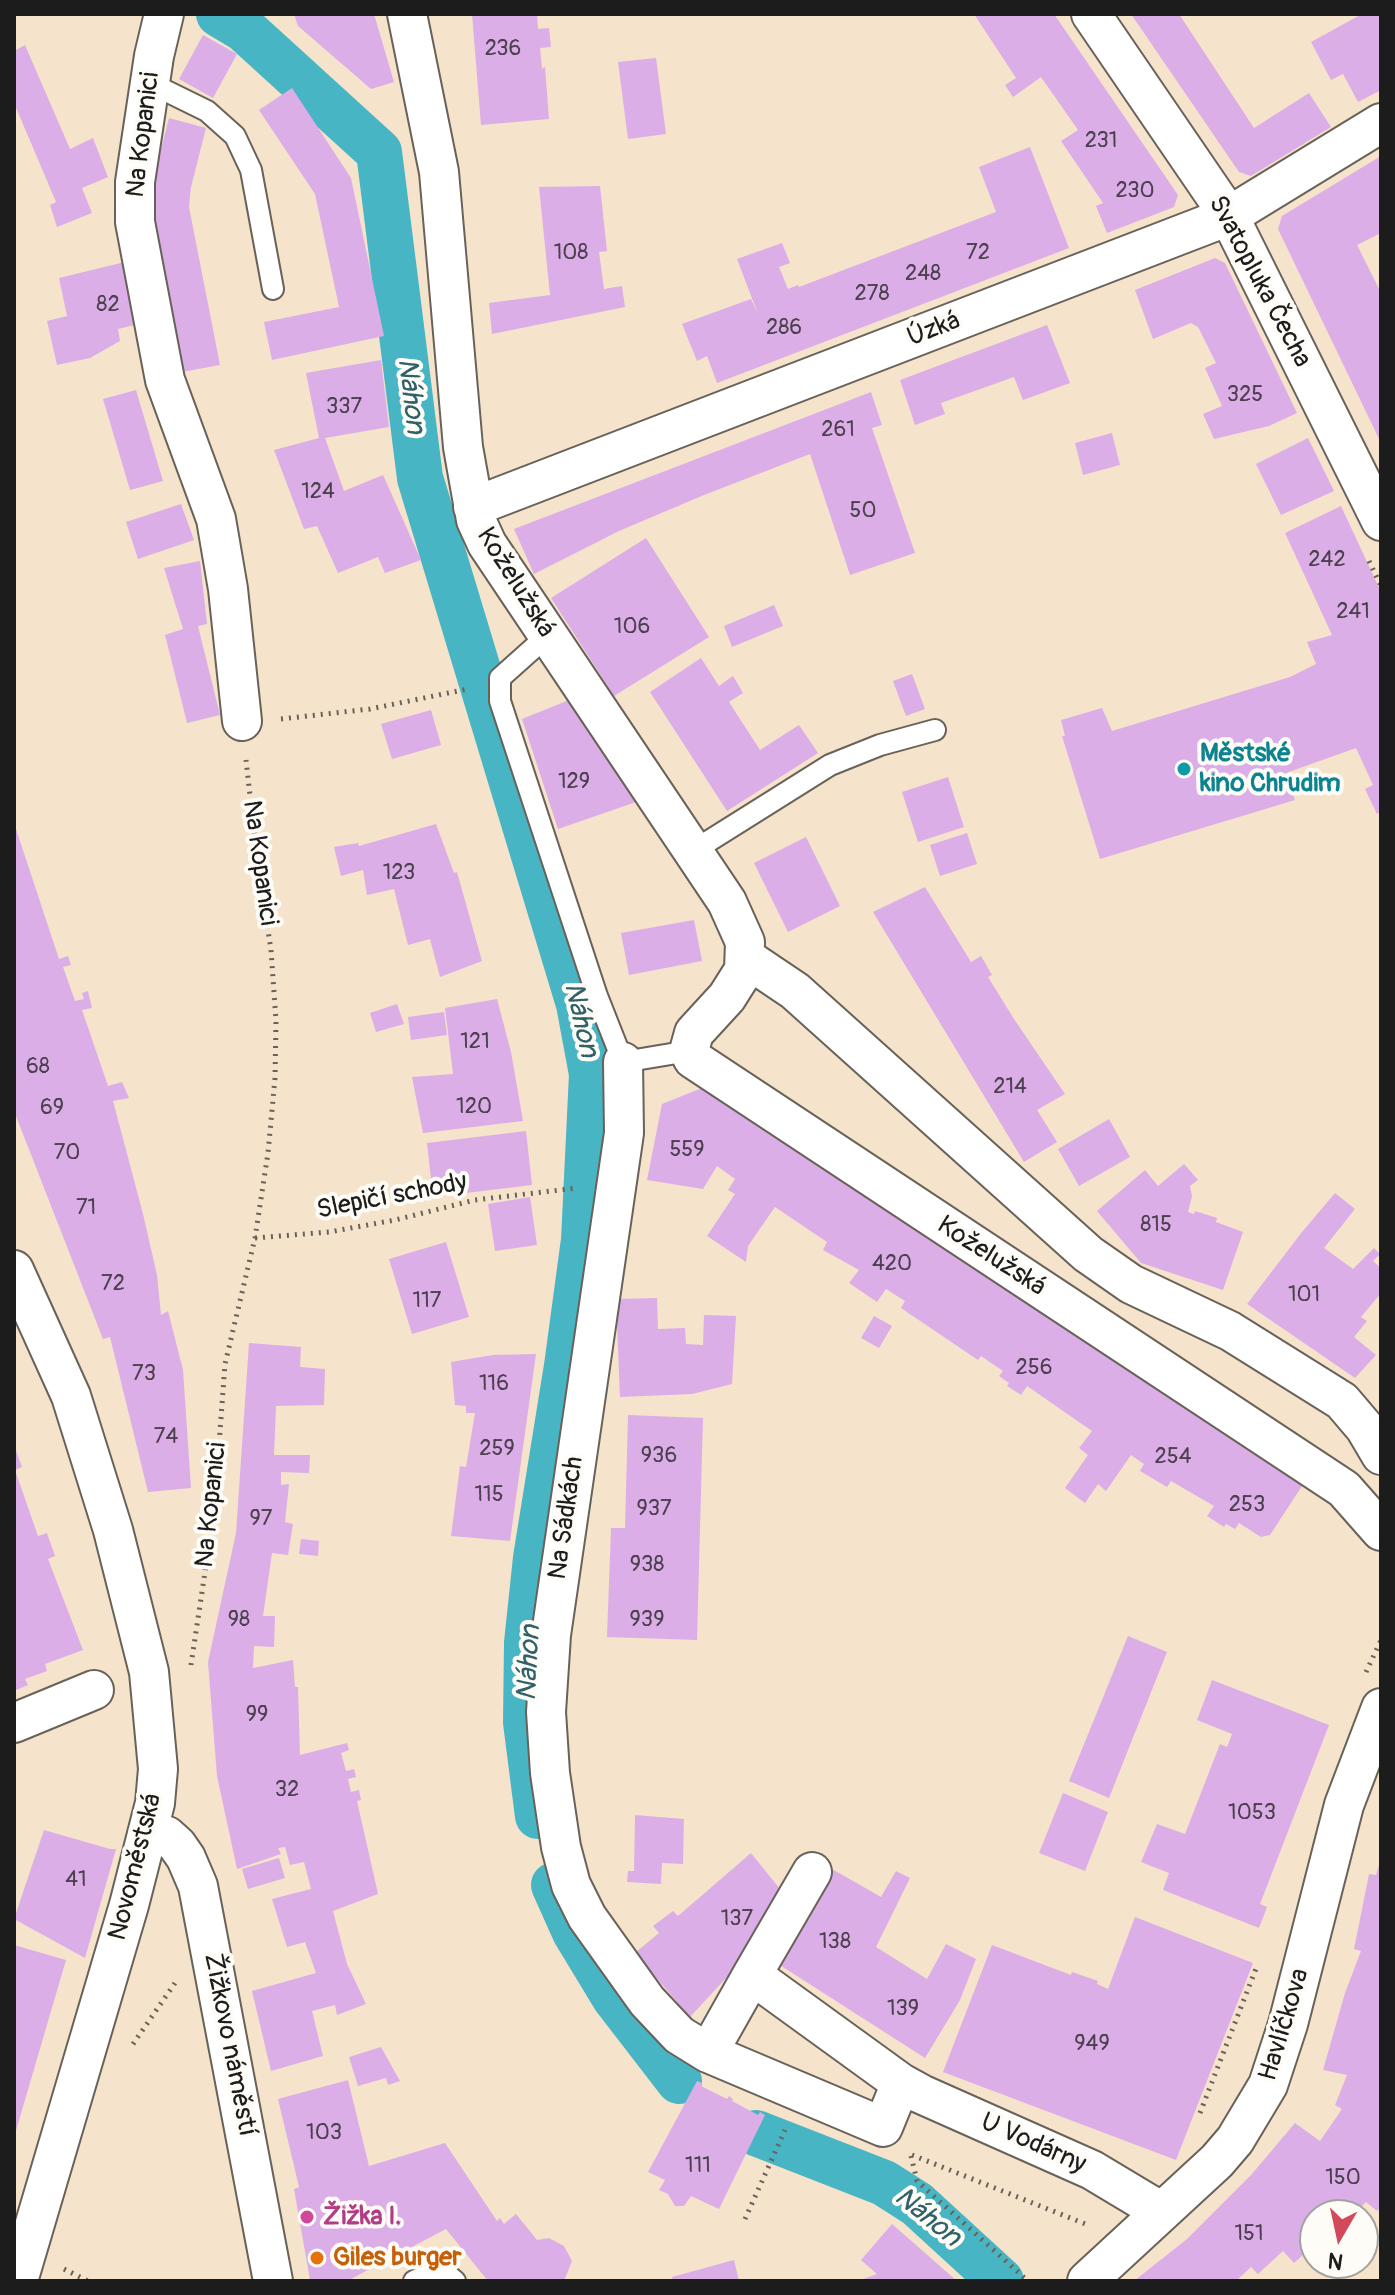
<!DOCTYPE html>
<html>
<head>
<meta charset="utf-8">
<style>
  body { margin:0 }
  #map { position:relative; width:1395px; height:2295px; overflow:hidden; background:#f5e3cb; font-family:Pangolin,sans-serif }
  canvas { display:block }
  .frame { position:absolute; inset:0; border:16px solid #1c1c1c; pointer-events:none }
  .north { position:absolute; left:1299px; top:2199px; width:80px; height:80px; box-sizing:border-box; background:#fdfcf7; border:2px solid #a3a29f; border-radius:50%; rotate:189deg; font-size:22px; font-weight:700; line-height:32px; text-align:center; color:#1c1c1c }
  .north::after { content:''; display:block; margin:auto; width:28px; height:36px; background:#d1495b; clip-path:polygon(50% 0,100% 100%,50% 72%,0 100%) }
</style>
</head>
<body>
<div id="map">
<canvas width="1395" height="2295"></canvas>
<div class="frame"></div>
<div class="north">N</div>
</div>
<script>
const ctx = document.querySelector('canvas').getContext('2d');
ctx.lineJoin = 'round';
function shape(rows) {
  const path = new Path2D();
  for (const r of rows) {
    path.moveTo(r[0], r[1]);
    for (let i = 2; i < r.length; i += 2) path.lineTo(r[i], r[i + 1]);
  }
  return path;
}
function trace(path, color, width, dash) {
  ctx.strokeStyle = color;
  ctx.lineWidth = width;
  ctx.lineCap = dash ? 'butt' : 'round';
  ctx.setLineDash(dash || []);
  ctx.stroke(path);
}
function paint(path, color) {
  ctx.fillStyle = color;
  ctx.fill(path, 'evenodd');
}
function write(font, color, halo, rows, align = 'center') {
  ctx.font = font + ' Pangolin,sans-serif';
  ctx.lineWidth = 8;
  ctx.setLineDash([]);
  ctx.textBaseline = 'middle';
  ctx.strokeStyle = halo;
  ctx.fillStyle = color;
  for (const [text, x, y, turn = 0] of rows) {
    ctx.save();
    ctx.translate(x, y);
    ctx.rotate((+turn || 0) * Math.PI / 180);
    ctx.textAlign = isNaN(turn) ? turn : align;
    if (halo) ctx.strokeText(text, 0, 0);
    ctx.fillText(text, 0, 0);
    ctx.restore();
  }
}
trace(shape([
  [219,14,244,29,379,152,420,478,579,1004,592,1074,584,1240,567,1366,536,1558,527,1643,526,1722,538,1816],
  [554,1885,575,1932,615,1998,679,2081],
  [756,2133,884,2183,917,2204,1001,2281]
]), '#48b5c4', 46);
paint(shape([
  [294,14,374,14,394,82,371,89,298,26],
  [472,14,537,14,538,29,549,28,551,47,540,48,542,69,545,67,549,119,481,125],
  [974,14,1054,14,1178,195,1174,207,1107,233,1096,206,1103,203,1061,141,1078,130,1041,77,1013,97,1005,85,1016,78],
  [1131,14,1179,14,1254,128,1309,93,1331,127,1251,176,1239,172],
  [1362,14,1381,14,1381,90,1358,102,1343,74,1331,80,1311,42],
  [203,35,237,54,213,98,179,79],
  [25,45,70,149,93,138,108,177,82,188,92,213,57,227,50,205,56,202,14,103,14,51],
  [656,58,666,134,628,139,618,62],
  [292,88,351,178,384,336,272,360,264,322,339,307,315,194,259,110],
  [169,118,206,128,191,187,189,207,220,365,182,372,149,196],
  [1030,147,1069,248,717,383,707,356,697,361,682,324,751,299,758,314,737,259,782,243,790,263,779,267,788,289,798,285,799,287,996,212,979,167],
  [1381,156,1381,233,1357,245,1381,293,1381,443,1278,229,1282,216],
  [600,186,607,251,599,252,604,289,622,286,625,307,492,334,489,303,550,295,539,187],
  [1215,258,1225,263,1297,413,1269,426,1214,439,1203,414,1222,406,1205,368,1216,363,1198,327,1191,323,1153,339,1135,290],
  [129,261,143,323,118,329,120,341,90,358,57,365,47,321,67,316,59,278],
  [1047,325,1070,383,1023,400,1014,377,941,403,945,414,915,425,900,380],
  [381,360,389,427,325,438,344,491,383,475,421,560,385,573,378,557,338,573,317,526,304,529,274,450,319,438,306,373],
  [136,390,163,481,130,490,103,399],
  [871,392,882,425,872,428,915,553,850,575,810,454,704,495,619,531,534,574,514,529],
  [1112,433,1120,465,1083,475,1075,443],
  [1308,438,1334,491,1281,515,1256,464],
  [181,504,194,540,138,559,126,522],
  [1341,506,1381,592,1381,812,1377,814,1365,789,1373,785,1356,748,1286,773,1295,800,1100,859,1062,736,1065,736,1061,720,1102,708,1112,731,1290,677,1316,664,1307,642,1332,635,1285,533],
  [646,538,709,637,614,696,551,598],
  [200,561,207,624,198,626,220,715,187,723,165,635,183,629,164,568],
  [774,605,783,626,732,647,724,626],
  [701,658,719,686,733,676,743,693,729,702,760,750,799,725,818,753,727,811,650,692],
  [912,674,925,709,906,716,893,681],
  [569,700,639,801,558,829,522,719],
  [431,710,441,745,392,759,381,724],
  [948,777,964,827,918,842,902,792],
  [14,823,59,959,68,956,71,965,63,967,75,1001,84,999,82,993,88,991,92,1008,82,1010,108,1086,122,1082,129,1098,113,1101,143,1214,157,1275,161,1315,168,1311,183,1370,191,1488,148,1492,110,1337,103,1339,14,1111],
  [436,824,454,873,457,872,482,961,440,977,430,939,408,945,394,889,367,895,363,870,341,876,334,847,358,843,359,846],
  [967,833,977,864,940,876,930,845],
  [806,837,840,906,788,932,754,863],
  [925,887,971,962,981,956,992,975,988,977,1014,1019,1065,1094,1037,1110,1057,1142,1024,1162,873,912],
  [694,920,702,961,629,975,621,933],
  [497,999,511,1052,523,1121,423,1133,412,1077,453,1074,445,1008],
  [397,1004,404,1024,376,1032,370,1013],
  [444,1012,447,1035,411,1040,408,1017],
  [702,1088,1302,1486,1270,1535,1261,1537,1239,1523,1235,1529,1226,1524,1224,1527,1207,1516,1214,1506,1171,1481,1167,1487,1140,1471,1144,1464,1131,1455,1106,1491,1098,1484,1085,1503,1065,1488,1088,1455,1079,1448,1092,1431,1027,1386,1021,1395,1007,1386,1009,1383,999,1376,1003,1371,981,1356,978,1360,901,1308,905,1301,886,1289,877,1302,849,1283,859,1270,823,1250,827,1242,775,1207,748,1246,746,1262,707,1236,735,1194,728,1190,735,1179,717,1166,703,1189,647,1180,662,1104],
  [1109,1119,1130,1157,1079,1186,1058,1149],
  [526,1131,532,1185,433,1197,427,1143],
  [1184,1164,1198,1180,1190,1186,1192,1196,1188,1212,1194,1214,1195,1211,1217,1218,1216,1222,1243,1232,1223,1290,1141,1263,1097,1211,1145,1170,1158,1186],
  [1335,1193,1355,1209,1324,1248,1353,1269,1374,1248,1380,1254,1373,1261,1381,1268,1381,1293,1361,1317,1367,1321,1354,1337,1376,1355,1355,1378,1247,1304,1302,1232],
  [530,1197,537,1245,495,1251,488,1204],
  [446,1242,469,1317,412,1334,389,1259],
  [657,1298,658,1329,685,1328,686,1344,703,1345,704,1315,736,1316,732,1384,692,1394,620,1397,616,1299],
  [874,1316,892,1326,879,1348,861,1338],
  [249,1343,301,1347,300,1367,325,1369,324,1405,276,1406,274,1455,310,1455,309,1473,281,1472,281,1485,289,1484,285,1522,293,1524,288,1555,272,1553,263,1616,275,1616,274,1647,254,1646,253,1668,293,1660,295,1687,298,1687,300,1755,347,1743,349,1750,341,1753,346,1771,354,1769,356,1777,348,1779,351,1792,359,1790,361,1800,357,1801,378,1894,333,1911,347,1964,366,2004,337,2015,335,2005,312,2011,323,2056,271,2071,252,1991,316,1973,305,1942,287,1947,272,1899,311,1889,304,1862,290,1865,285,1847,278,1848,281,1854,237,1869,217,1776,208,1662,236,1533],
  [536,1354,510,1541,451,1536,460,1466,466,1467,475,1413,466,1413,466,1406,455,1405,451,1362,493,1355],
  [628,1415,703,1418,697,1640,607,1637,611,1528,625,1528],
  [14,1445,22,1467,15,1470,38,1536,47,1533,55,1556,48,1559,83,1650,45,1664,47,1671,25,1679,28,1685,14,1691],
  [301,1539,319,1541,318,1556,299,1554],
  [1128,1636,1167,1652,1109,1798,1069,1781],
  [1212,1680,1329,1725,1260,1904,1267,1907,1259,1928,1163,1890,1169,1873,1141,1862,1157,1824,1185,1834,1220,1744,1227,1747,1232,1734,1197,1720],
  [1063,1793,1108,1812,1085,1871,1039,1853],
  [635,1815,684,1819,683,1864,662,1863,661,1884,627,1882,628,1871,634,1871],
  [44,1830,110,1849,116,1849,85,1958,14,1919],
  [751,1853,788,1899,787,1903,728,1976,690,2017,635,1953,659,1933,653,1926,673,1911,678,1916],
  [279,1858,285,1878,248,1889,242,1869],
  [1381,1858,1381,2207,1377,2211,1366,2202,1360,2208,1372,2219,1363,2231,1363,2215,1315,2215,1315,2244,1294,2263,1283,2251,1258,2274,1251,2267,1236,2281,1134,2281,1187,2239,1251,2175,1295,2123,1320,2141,1342,2109,1335,2105,1347,2075,1323,2070,1345,1993,1361,1951,1354,1949,1369,1874,1376,1875],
  [832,1869,881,1897,896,1871,910,1878,876,1947,927,1979,946,1944,976,1959,960,2000,925,2058,772,1960],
  [1135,1917,1253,1963,1176,2160,943,2072,992,1945,1071,1975,1072,1972,1098,1981,1097,1984,1108,1989],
  [14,1945,66,1960,15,2134,14,2134],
  [381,2047,400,2081,388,2085,386,2078,358,2086,349,2057],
  [348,2080,369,2166,445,2143,497,2221,500,2218,504,2224,516,2214,537,2240,549,2238,564,2246,572,2261,564,2281,488,2281,446,2229,347,2281,310,2280,294,2189,299,2187,278,2099],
  [697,2081,702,2083,701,2086,727,2099,729,2096,733,2099,732,2101,758,2115,760,2112,765,2115,719,2209,691,2196,684,2206,675,2206,668,2194,659,2190,665,2180,648,2172],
  [892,2224,957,2281,858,2281,877,2274,861,2260],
  [734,2260,739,2281,673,2281,672,2277]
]), '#dcaee8');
const lane = shape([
  [150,83,207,111,235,136,251,170,273,289],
  [547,636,500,678,500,701,597,996,623,1062,689,1051],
  [693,851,830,765,880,745,935,730],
  [414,2281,435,2272,448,2275,455,2281]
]);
const street = shape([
  [164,14,154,56,135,182,135,222,165,380,216,519,228,589,242,721],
  [407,14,439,172,463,447,476,520,487,544,727,902,745,942,744,970,727,997,694,1033,689,1051,693,1059,1344,1489,1381,1531],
  [1091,14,1229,216,1381,521],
  [473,507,1229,216,1381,123],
  [746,958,795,991,1088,1254,1131,1284,1230,1331,1342,1401,1365,1428,1381,1455],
  [623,1062,624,1133,551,1635,546,1712,550,1773,561,1847,571,1885,587,1917,647,2001,679,2035,708,2053],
  [14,1270,71,1396,113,1530,149,1672,158,1769,155,1803,129,1905,18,2281],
  [14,1723,94,1690],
  [149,1829,167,1836,177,1845,186,1858,198,1886,273,2281],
  [752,1975,901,2083,883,2127,708,2053,752,1975,812,1872],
  [901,2083,921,2094,1092,2170,1162,2212],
  [1087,2281,1217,2161,1235,2140,1268,2085,1288,2024,1344,1805,1381,1708]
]);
trace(lane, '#686259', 24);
trace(street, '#686259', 42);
trace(shape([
  [1369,561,1381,586],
  [281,719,370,709,468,689],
  [255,1238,329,1232,395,1220,475,1200,577,1188],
  [191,1665,214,1512,225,1364,255,1238,268,1153,275,1078,276,1021,271,950,258,866,246,760],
  [1366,1672,1381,1640],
  [133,2044,175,1983],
  [1200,2113,1257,1966],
  [912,2155,1088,2225],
  [911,2156,917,2181,1028,2281],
  [745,2219,785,2130],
  [64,2269,88,2281]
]), '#686259', 5, [2, 6]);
trace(lane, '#fff', 20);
trace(street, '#fff', 38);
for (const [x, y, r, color] of [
  [1184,769,8,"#0f9aa8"],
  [307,2217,8,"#d1479c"],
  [317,2258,8,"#e8710a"]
]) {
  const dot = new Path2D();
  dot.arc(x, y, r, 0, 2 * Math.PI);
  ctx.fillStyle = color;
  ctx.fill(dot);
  trace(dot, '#fdfcf7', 3);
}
write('22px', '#4c404f', null, [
  ["236",503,49],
  ["231",1101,141],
  ["230",1135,191],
  ["108",571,253],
  ["72",978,253],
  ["248",923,274],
  ["278",872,294],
  ["82",108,305],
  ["286",784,328],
  ["325",1245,395],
  ["337",344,407],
  ["261",838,430],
  ["124",318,492],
  ["50",863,511],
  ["242",1327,560],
  ["241",1353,612],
  ["106",632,627],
  ["129",574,782],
  ["123",399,873],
  ["121",475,1042],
  ["68",38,1067],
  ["214",1010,1087],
  ["120",474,1107],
  ["69",52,1108],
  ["559",687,1150],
  ["70",67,1153],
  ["71",86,1208],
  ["815",1156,1225],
  ["420",892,1264],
  ["72",113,1284],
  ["101",1304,1295],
  ["117",427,1301],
  ["256",1034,1368],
  ["73",144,1374],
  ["116",494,1384],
  ["74",166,1437],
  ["259",497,1449],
  ["936",659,1456],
  ["254",1173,1457],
  ["115",489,1495],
  ["253",1247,1505],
  ["937",654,1509],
  ["97",261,1519],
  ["938",647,1565],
  ["98",239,1620],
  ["939",647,1620],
  ["99",257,1715],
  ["32",287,1790],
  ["1053",1252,1813],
  ["41",76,1880],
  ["137",737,1919],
  ["138",835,1942],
  ["139",903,2009],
  ["949",1092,2044],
  ["103",324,2133],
  ["111",698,2166],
  ["150",1343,2178],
  ["151",1249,2234]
]);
write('26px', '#1c1c1c', '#fdfcf7', [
  ["Na Kopanici",144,135,-83],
  ["Svatopluka Čecha",1259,282,62],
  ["Úzká",934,330,-21],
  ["Koželužská",515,583,58],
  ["Na Kopanici",259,863,82],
  ["Slepičí schody",392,1197,-11],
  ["Koželužská",991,1257,33],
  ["Na Kopanici",212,1505,-84],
  ["Na Sádkách",567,1518,-82],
  ["Novoměstská",136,1867,-76],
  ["Havlíčkova",1285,2025,-73],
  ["Žižkovo náměstí",229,2045,79],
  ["U Vodárny",1033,2144,24]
]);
write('bold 26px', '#0d838f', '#fdfcf7', [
  ["Městské",1200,754],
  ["kino Chrudim",1200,784]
], 'left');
write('bold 26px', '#b23c85', '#fdfcf7', [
  ["Žižka I.",323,2217]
], 'left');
write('bold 26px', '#c56008', '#fdfcf7', [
  ["Giles burger",333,2258]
], 'left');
write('italic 28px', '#306168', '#fdfcf7', [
  ["Náhon",410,396,83],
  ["Náhon",580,1020,77],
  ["Náhon",530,1663,-87],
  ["Náhon",927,2218,39]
]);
</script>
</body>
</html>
